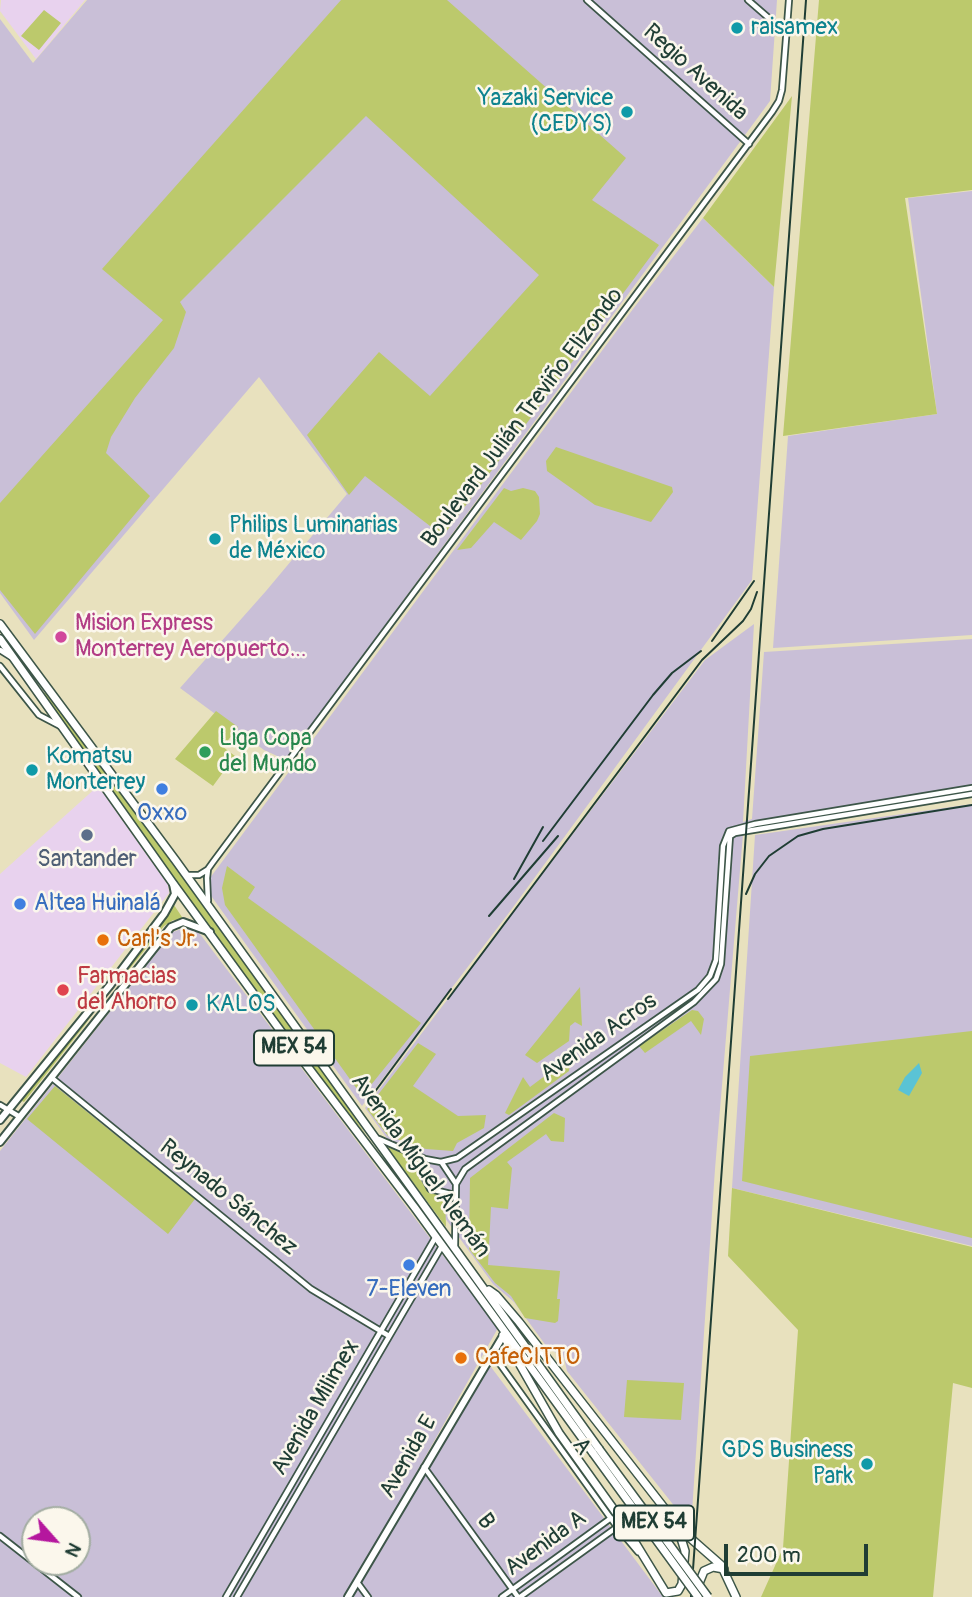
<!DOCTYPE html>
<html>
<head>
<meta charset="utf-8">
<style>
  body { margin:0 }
  #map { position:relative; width:972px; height:1597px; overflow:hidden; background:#e8e1be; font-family:Pangolin,sans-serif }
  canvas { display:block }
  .north { position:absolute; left:21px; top:1506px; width:70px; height:70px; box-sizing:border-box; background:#fbf7ec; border:2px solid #a3ada2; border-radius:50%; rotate:118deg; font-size:19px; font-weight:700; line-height:28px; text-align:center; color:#1f3d34 }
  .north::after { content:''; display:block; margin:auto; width:24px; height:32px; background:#b5179e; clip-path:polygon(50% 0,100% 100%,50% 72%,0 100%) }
  .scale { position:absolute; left:724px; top:1544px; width:144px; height:32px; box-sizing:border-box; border:4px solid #1f3d34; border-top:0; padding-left:9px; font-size:21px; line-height:24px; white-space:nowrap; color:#1f3d34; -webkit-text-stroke:5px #fbf7ec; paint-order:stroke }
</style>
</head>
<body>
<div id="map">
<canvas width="972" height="1597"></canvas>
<div class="north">N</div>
<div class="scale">200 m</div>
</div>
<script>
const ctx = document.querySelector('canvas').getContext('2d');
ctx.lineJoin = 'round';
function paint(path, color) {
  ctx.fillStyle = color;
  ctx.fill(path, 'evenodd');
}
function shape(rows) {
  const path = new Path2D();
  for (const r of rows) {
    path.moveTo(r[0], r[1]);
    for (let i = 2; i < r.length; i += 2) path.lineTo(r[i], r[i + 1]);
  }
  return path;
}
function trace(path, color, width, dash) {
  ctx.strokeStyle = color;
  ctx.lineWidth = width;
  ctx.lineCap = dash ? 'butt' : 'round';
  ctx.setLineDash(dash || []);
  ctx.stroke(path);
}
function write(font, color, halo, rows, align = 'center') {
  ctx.font = font + ' Pangolin,sans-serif';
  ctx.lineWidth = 5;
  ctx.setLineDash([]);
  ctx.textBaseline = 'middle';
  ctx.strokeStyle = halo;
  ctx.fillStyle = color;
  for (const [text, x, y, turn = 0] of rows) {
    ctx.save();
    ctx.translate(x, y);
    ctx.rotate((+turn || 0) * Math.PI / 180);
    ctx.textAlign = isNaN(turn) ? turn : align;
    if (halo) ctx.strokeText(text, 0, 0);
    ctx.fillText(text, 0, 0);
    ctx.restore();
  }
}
paint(shape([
  [1,0,85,0,36,59,0,11],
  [98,786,168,885,169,893,26,1077,0,1063,0,874]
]), '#e8d2ee');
paint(shape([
  [87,0,777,0,770,101,286,760,264,750,180,688,266,591,347,494,259,377,34,640,0,593,0,19,33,63],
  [972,191,972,635,773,648,788,436,937,414,908,198],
  [703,218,774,287,752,580,511,910,362,1106,204,886,633,309],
  [754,624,743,822,752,819,764,652,972,639,972,797,743,834,715,1169,691,1527,567,1371,564,1358,547,1347,514,1302,493,1284,365,1108,705,660],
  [972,804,972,1246,732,1188,755,835],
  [186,927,197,930,498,1328,346,1597,0,1597,0,1151,173,932],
  [35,1520,77,1520,77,1562,35,1562],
  [488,1363,663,1597,353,1597]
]), '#c9bfd7');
paint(shape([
  [341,0,447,0,626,158,592,200,659,245,443,536,365,476,349,495,307,435,379,352,430,396,539,275,366,116,180,302,186,312,174,348,135,398,111,437,106,453,150,496,35,634,0,590,0,503,163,320,102,269],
  [819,0,972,0,972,190,905,198,937,414,783,436],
  [44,10,61,23,39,50,21,36],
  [792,96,774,287,703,218],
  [556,447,672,487,673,492,651,522,595,505,547,471,546,461],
  [504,488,511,491,523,488,535,491,539,497,540,514,537,521,521,540,494,522,471,548,457,550],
  [47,691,326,1074,366,1135,295,1045,185,895,42,695],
  [216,711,238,727,223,747,235,756,213,786,175,759],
  [227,866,255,887,248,898,421,1023,362,1096,225,905,222,888],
  [174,905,184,920,173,920,164,926,119,982],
  [580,987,582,1026,575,1022,570,1026,569,1041,537,1063,525,1055],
  [104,997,85,1025,24,1102,22,1101,45,1069],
  [692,1010,698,1011,704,1019,701,1035,691,1021,645,1053,639,1046],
  [972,1031,972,1238,742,1181,750,1056],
  [418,1043,436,1054,413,1086,458,1116,486,1115,484,1128,457,1143,453,1151,426,1149,388,1136,367,1109],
  [570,1057,569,1071,509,1115,505,1113,523,1077,530,1087],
  [55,1086,195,1199,168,1234,27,1119],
  [554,1113,565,1118,564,1142,551,1141,546,1134,507,1162,512,1168,508,1209,491,1207,488,1265,560,1271,557,1299,560,1299,558,1321,555,1323,525,1318,511,1296,495,1283,469,1249,470,1178],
  [387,1147,419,1160,417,1175,430,1193,445,1196,446,1227],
  [732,1188,972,1247,972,1388,953,1383,933,1597,761,1597,783,1548,798,1330,728,1256],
  [627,1380,684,1383,681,1420,624,1417]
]), '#bcc96c');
paint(shape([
  [919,1063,922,1073,909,1096,898,1090,905,1077]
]), '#5ac3d5');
const minor = shape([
  [587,0,749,144],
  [748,0,786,33],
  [0,650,11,657],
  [0,666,39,715,60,726],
  [186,875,199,875,207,870],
  [208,901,207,878,208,869,213,862,772,112,779,101,782,90,789,0],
  [52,1078,311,1289,389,1336],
  [0,1105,20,1117],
  [379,1139,425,1159,441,1162,457,1158,698,990,710,976,716,960,723,846,729,831,755,824,972,788],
  [425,1159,423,1175,430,1189,455,1195],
  [442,1163,456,1184],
  [455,1246,456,1184,465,1169,694,1002,716,979,721,964,730,836,735,833,972,794],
  [492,1353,617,1527,638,1552],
  [424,1467,518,1597],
  [0,1536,78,1597],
  [357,1582,368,1597],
  [226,1597,435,1238],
  [237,1597,442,1246],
  [502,1597,611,1518],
  [520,1597,617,1527]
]);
const major = shape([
  [0,1120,111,984,164,914,175,894,173,884],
  [0,1142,171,927,183,922,210,932],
  [348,1597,503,1336]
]);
const highway = shape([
  [0,624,176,861,599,1449],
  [0,639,172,882,285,1037,415,1208,593,1453],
  [489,1290,496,1295,519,1322,665,1509,680,1535,685,1551,682,1584,678,1591,666,1593,622,1521,559,1433,503,1335],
  [680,1529,721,1565,736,1597],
  [698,1586,704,1571,713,1567,724,1569]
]);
trace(minor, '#3d5649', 8);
trace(major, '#3d5649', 10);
trace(highway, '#3d5649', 10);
trace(minor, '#fff', 4.5);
trace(major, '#fff', 6);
trace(highway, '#fff', 7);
trace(shape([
  [712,641,754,581],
  [543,841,653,695,672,673,701,651],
  [514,879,543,827],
  [746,894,755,874,769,856,798,836,823,829,972,805],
  [489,916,558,836],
  [448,999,702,660,743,621,751,609,757,592],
  [368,1101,451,989],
  [691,1597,806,0]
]), '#1f3d34', 2);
const highwayBridge = shape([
  [599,1449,708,1597],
  [593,1453,698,1597]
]);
trace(highwayBridge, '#3d5649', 10, []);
trace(highwayBridge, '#fff', 7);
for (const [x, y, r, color] of [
  [737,28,7,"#0f9aa8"],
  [627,112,7,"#0f9aa8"],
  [215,539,7,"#0f9aa8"],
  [61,637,7,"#d1479c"],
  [205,752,7,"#2e9e5b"],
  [32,770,7,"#0f9aa8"],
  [162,789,7,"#3f7fe0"],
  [87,835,7,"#5c6f8a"],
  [20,904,7,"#3f7fe0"],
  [103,940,7,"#e8710a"],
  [63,990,7,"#e0444e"],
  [192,1005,7,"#0f9aa8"],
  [409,1265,7,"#3f7fe0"],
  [461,1358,7,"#e8710a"],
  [867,1464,7,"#0f9aa8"]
]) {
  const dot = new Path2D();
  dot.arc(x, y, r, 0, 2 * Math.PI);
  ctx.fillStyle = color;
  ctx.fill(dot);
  trace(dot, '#fbf7ec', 2.5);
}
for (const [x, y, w] of [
  [294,1048,80],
  [654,1523,80]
]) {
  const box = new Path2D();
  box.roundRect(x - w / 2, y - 17.5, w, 35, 5);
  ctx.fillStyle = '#fbf7ec';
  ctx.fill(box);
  trace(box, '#1f3d34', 2);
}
write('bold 21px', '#1f3d34', null, [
  ["MEX 54",294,1048],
  ["MEX 54",654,1523]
]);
write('23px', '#0d838f', '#fbf7ec', [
  ["raisamex",751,28],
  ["Yazaki Service",613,99,"right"],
  ["(CEDYS)",613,125,"right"],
  ["Philips Luminarias",229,526],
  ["de México",229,552],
  ["Komatsu",46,757],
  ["Monterrey",46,783],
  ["KALOS",206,1005],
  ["GDS Business",853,1451,"right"],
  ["Park",853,1477,"right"]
], 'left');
write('23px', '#1f3d34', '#fbf7ec', [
  ["Regio Avenida",695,73,42],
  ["Boulevard Julián Treviño Elizondo",523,418,-53],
  ["Avenida Acros",599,1038,-35],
  ["Avenida Miguel Alemán",420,1166,54],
  ["Reynado Sánchez",228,1198,39],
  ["Avenida Milimex",316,1408,-60],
  ["A",581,1447,54],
  ["Avenida E",409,1457,-60],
  ["B",485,1522,54],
  ["Avenida A",546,1544,-36]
]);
write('23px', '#b23c85', '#fbf7ec', [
  ["Mision Express",75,624],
  ["Monterrey Aeropuerto…",75,650]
], 'left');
write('23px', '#27864d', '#fbf7ec', [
  ["Liga Copa",219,739],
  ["del Mundo",219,765]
], 'left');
write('23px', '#366cbe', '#fbf7ec', [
  ["Oxxo",162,814],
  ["Altea Huinalá",34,904,"left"],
  ["7-Eleven",409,1290]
]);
write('23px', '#4e5e75', '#fbf7ec', [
  ["Santander",87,860]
]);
write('23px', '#c56008', '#fbf7ec', [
  ["Carl's Jr.",117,940],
  ["CafeCITTO",475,1358]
], 'left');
write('23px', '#be3a42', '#fbf7ec', [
  ["Farmacias",77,977],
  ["del Ahorro",77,1003]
], 'left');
</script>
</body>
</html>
